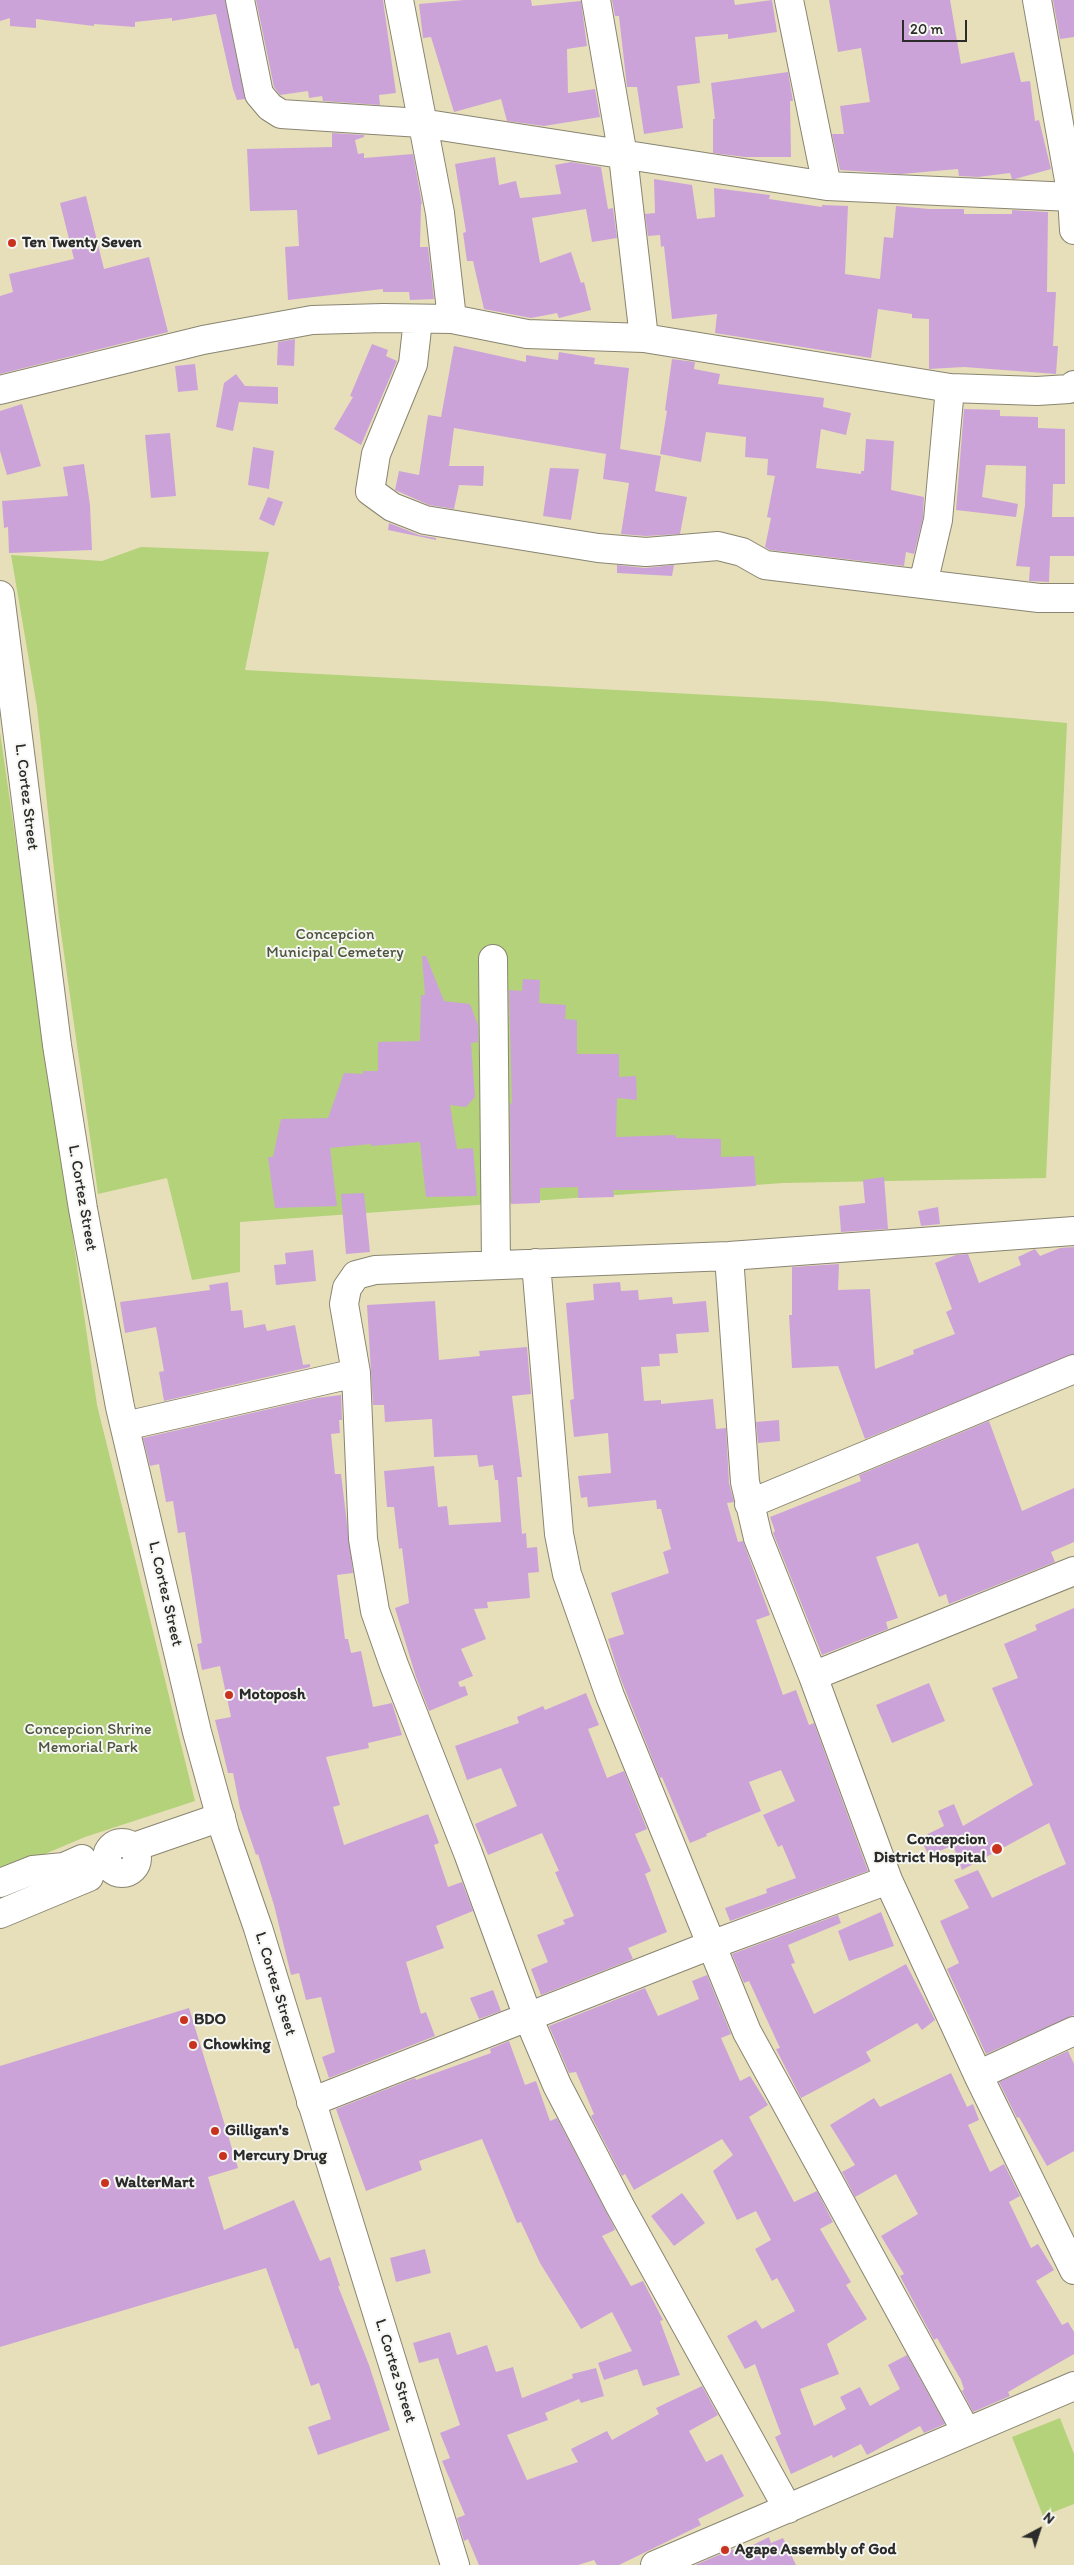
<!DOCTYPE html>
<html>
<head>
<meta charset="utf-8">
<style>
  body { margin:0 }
  #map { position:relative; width:1074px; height:2565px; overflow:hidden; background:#e7dfba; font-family:Itim,sans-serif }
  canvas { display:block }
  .north { position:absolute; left:1014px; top:2505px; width:50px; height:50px; -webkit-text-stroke:4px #f6f6f2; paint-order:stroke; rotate:40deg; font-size:14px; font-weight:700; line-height:20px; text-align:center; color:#2b2b2b }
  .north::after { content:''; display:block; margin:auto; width:18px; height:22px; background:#2b2b2b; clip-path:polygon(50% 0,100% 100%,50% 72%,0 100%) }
  .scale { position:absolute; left:902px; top:20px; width:65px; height:22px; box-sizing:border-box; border:2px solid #2b2b2b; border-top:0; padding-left:6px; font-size:15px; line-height:18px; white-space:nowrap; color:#2b2b2b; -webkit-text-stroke:4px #f6f6f2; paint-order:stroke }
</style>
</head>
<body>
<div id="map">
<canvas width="1074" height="2565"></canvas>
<div class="north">N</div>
<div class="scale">20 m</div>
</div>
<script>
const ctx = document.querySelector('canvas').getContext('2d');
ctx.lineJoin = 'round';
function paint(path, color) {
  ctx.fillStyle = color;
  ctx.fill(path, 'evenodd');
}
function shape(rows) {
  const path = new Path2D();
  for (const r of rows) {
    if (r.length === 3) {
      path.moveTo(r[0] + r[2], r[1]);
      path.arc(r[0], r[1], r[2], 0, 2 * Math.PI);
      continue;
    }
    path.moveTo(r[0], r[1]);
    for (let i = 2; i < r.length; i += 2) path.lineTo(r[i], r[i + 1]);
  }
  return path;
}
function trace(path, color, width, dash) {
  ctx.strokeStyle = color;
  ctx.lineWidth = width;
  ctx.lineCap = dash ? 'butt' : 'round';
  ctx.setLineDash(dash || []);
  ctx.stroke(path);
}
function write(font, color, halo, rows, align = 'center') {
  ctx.font = font + ' Itim,sans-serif';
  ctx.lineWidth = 4;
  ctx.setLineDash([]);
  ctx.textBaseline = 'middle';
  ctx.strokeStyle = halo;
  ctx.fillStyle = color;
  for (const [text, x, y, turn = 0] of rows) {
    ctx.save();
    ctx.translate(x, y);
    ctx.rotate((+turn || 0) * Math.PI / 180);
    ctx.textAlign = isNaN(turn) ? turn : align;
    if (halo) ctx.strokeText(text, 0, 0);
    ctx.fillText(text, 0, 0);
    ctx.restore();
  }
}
paint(shape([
  [141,547,269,552,245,670,822,701,1067,723,1046,1178,783,1183,240,1222,240,1272,192,1280,167,1178,98,1194,59,918,37,707,11,555,102,561],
  [0,732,97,1405,195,1801,85,1837,0,1873],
  [1060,2418,1074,2454,1074,2504,1043,2516,1012,2437]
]), '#b3d27a');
paint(shape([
  [0,0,225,0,245,99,237,100,233,89,216,14,172,21,172,18,135,22,135,27,94,24,94,26,36,19,36,28,10,26,10,18,0,21],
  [256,0,383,0,396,93,379,95,380,105,323,101,322,96,309,98,308,91,280,95,274,87],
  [464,0,531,0,532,6,581,1,587,46,567,49,568,93,595,89,600,117,544,126,507,121,501,99,454,112,431,37,423,38,419,4],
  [612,0,734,0,735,5,772,0,777,32,728,39,728,34,695,37,700,83,677,86,683,128,644,134,637,87,627,87,619,16,615,16],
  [829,0,950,0,961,64,1014,52,1021,82,1030,81,1035,121,1039,120,1051,169,1015,179,1012,179,1010,173,978,177,959,176,958,169,901,174,840,170,832,134,844,134,840,106,870,102,861,48,838,52],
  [1053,0,1074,0,1074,37,1060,39],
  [788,72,793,101,790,101,791,157,745,157,713,153,713,119,715,119,711,83],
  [332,133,364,135,364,137,355,140,358,154,364,153,364,158,413,154,422,204,421,204,420,247,428,247,434,299,410,300,409,292,383,292,383,289,288,300,285,247,299,246,297,210,250,211,247,149,332,147],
  [495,157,499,185,516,181,520,198,561,194,555,165,571,162,601,167,608,209,613,208,617,238,592,242,586,209,532,218,540,263,571,252,581,283,584,282,591,310,559,318,557,313,531,318,484,309,473,261,467,261,463,233,466,232,455,164],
  [654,179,692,185,697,219,715,217,714,188,770,195,769,199,822,207,822,205,848,206,845,274,880,279,884,237,893,238,896,206,929,209,964,209,964,214,1012,214,1012,210,1048,212,1047,292,1056,292,1053,346,1058,346,1056,374,964,367,929,369,929,319,912,318,912,314,878,309,871,358,715,333,717,314,672,319,664,246,661,247,660,235,648,236,645,214,655,213],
  [86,196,104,269,149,257,168,332,0,374,0,296,13,292,9,274,74,259,60,203],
  [295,339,294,366,277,365,278,342],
  [372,344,388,350,386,356,397,361,361,445,334,429,353,397,350,396],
  [454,346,526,362,526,355,558,360,559,352,595,358,594,364,629,368,620,449,661,456,655,491,687,497,680,534,646,536,621,534,629,483,603,479,606,454,454,428,449,466,484,466,483,486,459,485,454,509,429,505,395,490,399,471,419,475,428,415,441,417],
  [672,359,695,362,694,369,720,374,718,384,824,398,823,407,851,413,846,435,821,429,816,468,861,474,861,471,864,471,866,439,894,441,891,490,924,497,923,518,914,554,906,552,904,566,770,550,765,547,771,518,767,517,775,476,767,475,768,459,745,457,746,437,706,432,701,462,660,454,667,411,665,410],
  [195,364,198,390,178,392,175,366],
  [236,374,245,386,278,387,278,404,239,402,233,431,216,427,224,383],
  [22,404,41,466,7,475,0,451,0,411],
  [964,409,1000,410,1000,416,1038,417,1038,428,1065,429,1065,484,1053,484,1052,517,1074,517,1074,556,1050,556,1049,582,1029,581,1030,567,1016,566,1025,505,1026,466,986,465,982,497,1018,504,1016,517,956,510],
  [170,433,176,496,151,498,145,435],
  [253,447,274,451,269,489,248,485],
  [84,464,90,505,92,550,9,553,8,527,4,528,2,501,68,496,63,467],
  [550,468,579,469,571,520,543,516],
  [268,497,283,502,274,526,259,519],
  [389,523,419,535,436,538,436,540,388,530],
  [617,565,645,568,674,565,672,576,617,573],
  [422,956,426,956,444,1001,470,1004,478,1025,478,1042,471,1043,475,1097,466,1107,450,1105,457,1149,473,1148,477,1196,426,1197,420,1142,371,1146,371,1144,330,1148,337,1206,275,1208,268,1157,273,1157,281,1119,328,1118,344,1073,363,1074,363,1071,378,1071,378,1042,420,1041,421,995,425,995],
  [523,979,540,980,539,1003,566,1005,565,1019,577,1020,577,1054,619,1054,619,1077,636,1076,637,1100,617,1098,616,1137,675,1135,676,1138,721,1139,721,1157,754,1156,756,1186,692,1190,613,1190,614,1197,578,1198,578,1187,540,1188,540,1203,511,1204,510,1103,512,1104,509,990,522,991],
  [884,1177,888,1229,841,1232,839,1206,865,1203,863,1180],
  [364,1193,370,1252,346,1254,341,1194],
  [938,1207,940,1224,921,1226,918,1211],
  [1074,1247,1074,1354,865,1439,838,1366,792,1368,789,1315,792,1315,792,1267,839,1264,838,1290,870,1289,875,1369,914,1354,913,1350,955,1334,946,1312,952,1309,935,1263,956,1255,968,1254,979,1283,1021,1265,1018,1257,1035,1249,1040,1256,1060,1248],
  [313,1250,316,1281,276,1285,274,1265,286,1264,285,1253],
  [228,1282,231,1311,242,1310,244,1328,265,1324,267,1331,295,1325,303,1365,310,1364,310,1367,164,1401,159,1372,164,1371,156,1327,125,1333,120,1302,210,1290,209,1285],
  [620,1282,621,1291,638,1290,639,1300,672,1297,673,1304,706,1301,709,1332,676,1334,678,1353,659,1354,660,1366,641,1367,644,1401,661,1400,661,1404,713,1399,716,1429,726,1428,729,1483,734,1502,727,1503,738,1542,743,1541,770,1615,756,1620,783,1695,796,1690,809,1725,814,1723,868,1871,730,1921,725,1908,767,1893,766,1889,796,1878,782,1845,778,1847,763,1815,795,1801,781,1770,749,1782,761,1811,706,1834,707,1836,690,1843,662,1777,660,1778,620,1677,608,1639,624,1634,611,1593,669,1573,663,1552,671,1549,661,1509,657,1509,656,1500,588,1507,587,1497,581,1498,578,1476,611,1473,608,1433,574,1437,570,1400,574,1399,566,1303,594,1300,593,1284],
  [435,1301,439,1360,480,1356,479,1351,527,1347,531,1394,512,1396,522,1477,517,1477,522,1534,526,1533,527,1548,537,1547,539,1572,528,1573,530,1598,487,1602,488,1608,474,1609,486,1639,461,1649,473,1676,458,1682,460,1687,465,1686,468,1695,429,1711,416,1677,395,1608,409,1603,402,1548,399,1549,394,1507,387,1507,384,1471,434,1466,438,1507,447,1506,449,1525,501,1522,498,1480,495,1480,493,1465,479,1467,477,1455,434,1457,432,1419,385,1422,384,1405,373,1405,367,1305],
  [341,1395,342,1420,339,1420,340,1433,331,1434,335,1474,341,1474,353,1573,337,1575,345,1639,348,1639,351,1653,361,1651,373,1707,392,1703,402,1735,368,1743,369,1748,326,1757,340,1805,333,1807,344,1845,428,1814,439,1843,434,1845,448,1887,462,1882,473,1911,436,1926,444,1948,406,1962,421,2014,426,2012,435,2036,329,2078,322,2057,335,2052,321,1997,306,2000,299,1973,291,1975,274,1905,258,1854,256,1855,240,1808,233,1773,228,1773,219,1736,215,1720,231,1717,220,1666,202,1670,197,1644,202,1643,185,1532,178,1533,173,1501,166,1502,159,1464,150,1466,143,1438,317,1398],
  [779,1420,780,1441,758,1443,756,1422],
  [989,1421,1022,1511,1074,1488,1074,1542,1051,1552,1055,1562,949,1604,946,1594,939,1597,918,1543,876,1557,898,1618,886,1622,888,1629,822,1655,773,1533,775,1531,770,1517,861,1481,859,1475],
  [1074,1608,1074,2015,986,2054,947,1969,959,1963,940,1921,969,1908,954,1880,978,1870,992,1898,1066,1864,1049,1823,962,1870,953,1845,929,1856,920,1838,944,1826,938,1811,954,1804,963,1826,1033,1785,992,1688,1018,1678,1004,1644,1037,1630,1035,1625],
  [929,1683,945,1721,892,1743,876,1705],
  [586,1693,599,1725,588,1729,607,1778,624,1771,647,1829,635,1834,651,1871,645,1874,667,1932,628,1948,633,1959,541,1995,531,1969,548,1962,537,1935,565,1924,563,1920,574,1916,555,1872,559,1871,542,1833,488,1855,475,1824,517,1806,501,1768,467,1780,455,1746,519,1723,517,1717,543,1706,545,1710],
  [881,1912,894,1946,849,1961,838,1931],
  [838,1915,841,1923,788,1945,795,1963,791,1964,814,2014,906,1964,935,2020,922,2030,917,2023,866,2052,871,2061,801,2098,776,2049,780,2048,749,1981,744,1983,732,1954],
  [707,1975,731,2034,721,2038,740,2081,750,2076,768,2105,749,2117,794,2202,817,2191,833,2222,820,2229,851,2282,846,2285,867,2319,827,2344,839,2374,800,2389,814,2426,846,2409,840,2397,860,2387,870,2406,900,2389,888,2365,907,2355,945,2424,924,2433,920,2426,867,2455,861,2444,833,2458,832,2455,791,2474,775,2437,781,2434,755,2364,745,2369,727,2336,756,2320,762,2329,795,2311,777,2278,772,2281,755,2249,771,2240,756,2211,737,2220,713,2171,733,2155,722,2139,634,2190,625,2174,622,2176,591,2116,594,2114,576,2072,569,2073,549,2026,645,1988,658,2016,699,1999,692,1981],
  [493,1990,501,2011,479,2019,470,1998],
  [189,2008,238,2168,208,2177,224,2230,294,2200,320,2261,330,2257,340,2286,338,2286,369,2365,390,2430,318,2455,308,2427,331,2419,319,2383,311,2386,298,2348,295,2349,266,2268,0,2347,0,2066],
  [509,2041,525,2085,536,2081,550,2121,557,2118,614,2227,615,2230,602,2236,631,2286,643,2281,663,2320,660,2321,680,2375,643,2386,637,2369,604,2380,598,2363,632,2351,612,2312,581,2329,540,2263,521,2222,517,2223,482,2139,419,2161,422,2170,366,2191,336,2109,415,2078,416,2080,491,2053,490,2049],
  [1068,2051,1074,2064,1074,2151,1047,2166,1019,2117,1017,2118,999,2082],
  [951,2073,967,2107,973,2104,979,2120,968,2125,990,2172,1004,2164,1020,2196,1009,2202,1031,2248,1038,2244,1054,2270,1036,2281,1062,2325,1068,2322,1074,2332,1074,2354,1008,2392,1010,2396,973,2412,962,2391,964,2389,961,2380,937,2338,934,2340,900,2276,904,2274,881,2236,918,2214,896,2174,855,2197,842,2172,855,2165,830,2125,874,2098,880,2107],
  [682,2193,705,2223,674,2246,651,2216],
  [425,2249,431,2273,396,2282,390,2258],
  [450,2332,457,2355,487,2345,496,2372,513,2367,522,2398,573,2378,572,2374,596,2368,604,2396,581,2403,579,2399,545,2413,548,2420,507,2435,527,2480,578,2462,571,2449,607,2431,612,2440,659,2414,656,2408,702,2386,718,2415,689,2431,706,2462,722,2454,744,2496,698,2519,701,2525,619,2565,597,2565,594,2560,578,2565,479,2565,468,2539,464,2541,457,2518,465,2515,442,2461,450,2458,440,2433,460,2425,438,2358,419,2363,413,2343],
  [769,2537,771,2543,783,2538,796,2565,695,2565,733,2549,735,2554]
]), '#cca3d9');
const minor = shape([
  [240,0,259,94,270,107,281,114,421,123,827,186,1072,197],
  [399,0,440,213,452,319],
  [596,0,623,156,644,338],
  [789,0,827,186],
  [1037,0,1072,197,1074,230],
  [418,320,413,364,376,454,370,491,392,507,425,520,598,548,646,552,718,546,742,552,765,565,1039,598,1074,598],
  [0,390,203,340,312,320,383,318,452,319,527,334,644,338,950,388,1037,391,1069,389,1074,385],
  [923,584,938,520,950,388],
  [493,959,496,1264],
  [729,1256,745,1482,758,1538,813,1676,888,1880,978,2075,1074,2270],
  [536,1263,559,1534,567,1574,610,1696,747,2032,966,2431],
  [125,1426,356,1373],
  [749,1504,1074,1369],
  [813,1676,1074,1571],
  [122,1858,15],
  [134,1847,221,1817],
  [0,1883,33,1870,64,1867,82,1859],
  [0,1914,89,1877],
  [978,2075,1074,2031],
  [311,2102,711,1945,888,1880],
  [788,2509,620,2206,557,2085,528,2017,468,1853,394,1665,375,1611,363,1539,356,1373,344,1304,347,1288,356,1275,375,1270,729,1256,1074,1231],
  [655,2565,1074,2386]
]);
const major = shape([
  [0,595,57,1045,83,1209,120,1407,197,1732,225,1833,258,1928,455,2565]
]);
trace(minor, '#898572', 30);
trace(major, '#898572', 30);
trace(minor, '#fff', 28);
trace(major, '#fff', 28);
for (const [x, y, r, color] of [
  [12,243,5,"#c8321e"],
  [229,1695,5,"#c8321e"],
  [997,1849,6,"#c8321e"],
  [184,2020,5,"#c8321e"],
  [193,2045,5,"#c8321e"],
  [215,2131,5,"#c8321e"],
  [223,2156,5,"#c8321e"],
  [105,2183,5,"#c8321e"],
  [725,2550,5,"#c8321e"]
]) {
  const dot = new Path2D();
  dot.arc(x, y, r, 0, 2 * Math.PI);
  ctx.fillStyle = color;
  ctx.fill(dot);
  trace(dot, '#f6f6f2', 2);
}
write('bold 16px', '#2b2b2b', '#f6f6f2', [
  ["Ten Twenty Seven",22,243],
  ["Motoposh",239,1695],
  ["Concepcion",986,1840,"right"],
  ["District Hospital",986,1858,"right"],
  ["BDO",194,2020],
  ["Chowking",203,2045],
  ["Gilligan's",225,2131],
  ["Mercury Drug",233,2156],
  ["WalterMart",115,2183],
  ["Agape Assembly of God",735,2550]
], 'left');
write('16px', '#2b2b2b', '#f6f6f2', [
  ["L. Cortez Street",26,797,83],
  ["L. Cortez Street",82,1198,80],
  ["L. Cortez Street",165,1594,77],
  ["L. Cortez Street",275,1984,73],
  ["L. Cortez Street",395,2371,73]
]);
write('16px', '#4d553f', '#f6f6f2', [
  ["Concepcion",335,935],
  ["Municipal Cemetery",335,953],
  ["Concepcion Shrine",88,1730],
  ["Memorial Park",88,1748]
]);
</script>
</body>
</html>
